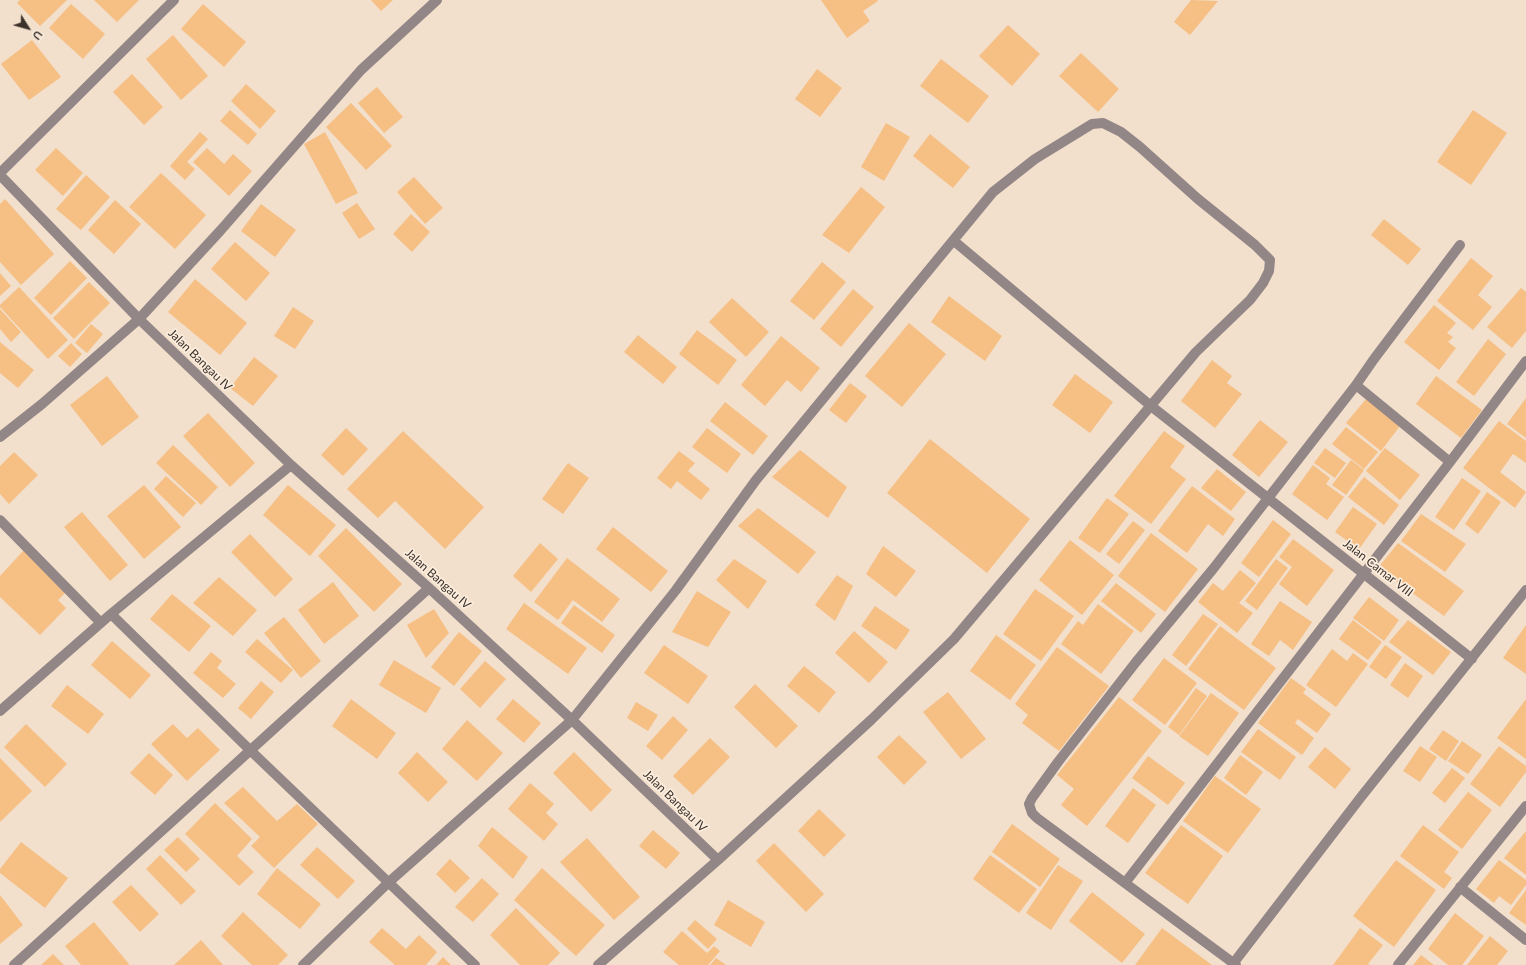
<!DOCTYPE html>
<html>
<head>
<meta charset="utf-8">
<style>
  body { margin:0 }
  #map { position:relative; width:1526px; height:965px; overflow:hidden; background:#f2dfcc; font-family:Lato,sans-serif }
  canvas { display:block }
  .north { position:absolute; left:8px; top:8px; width:40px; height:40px; -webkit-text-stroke:3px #fceddd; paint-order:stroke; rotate:127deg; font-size:11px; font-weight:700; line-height:16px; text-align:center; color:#39312a }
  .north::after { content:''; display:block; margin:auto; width:14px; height:18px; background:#39312a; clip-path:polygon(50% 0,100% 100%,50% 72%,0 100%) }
</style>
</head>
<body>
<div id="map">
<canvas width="1526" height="965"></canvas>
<div class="north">U</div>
</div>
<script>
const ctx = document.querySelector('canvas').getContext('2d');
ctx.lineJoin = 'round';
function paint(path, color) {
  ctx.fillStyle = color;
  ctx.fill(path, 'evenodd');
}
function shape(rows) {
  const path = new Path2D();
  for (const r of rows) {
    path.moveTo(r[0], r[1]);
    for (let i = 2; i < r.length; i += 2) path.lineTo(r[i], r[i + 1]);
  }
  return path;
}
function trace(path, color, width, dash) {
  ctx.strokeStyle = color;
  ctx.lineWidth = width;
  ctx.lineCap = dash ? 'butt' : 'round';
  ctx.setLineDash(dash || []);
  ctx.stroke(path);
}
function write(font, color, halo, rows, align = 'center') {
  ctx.font = font + ' Lato,sans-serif';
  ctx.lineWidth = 3.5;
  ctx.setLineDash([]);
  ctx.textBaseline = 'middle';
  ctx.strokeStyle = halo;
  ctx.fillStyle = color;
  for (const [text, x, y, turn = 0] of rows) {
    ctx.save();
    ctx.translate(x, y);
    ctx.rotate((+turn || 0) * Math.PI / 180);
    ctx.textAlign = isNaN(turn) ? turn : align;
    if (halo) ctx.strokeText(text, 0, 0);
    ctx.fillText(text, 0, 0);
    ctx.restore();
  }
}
paint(shape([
  [20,0,67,0,40,26,17,3],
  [94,0,139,0,117,22],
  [371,0,393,0,381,11],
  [821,0,877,0,878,1,863,11,870,21,847,38],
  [1191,0,1218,1,1190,35,1174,22],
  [71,4,105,34,83,59,49,28],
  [203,4,246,42,224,67,181,29],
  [1008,25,1040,54,1012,86,979,56],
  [173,35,208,76,181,100,146,59],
  [32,40,61,77,29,100,1,64],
  [1081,53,1119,89,1098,112,1059,76],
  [941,59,989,96,968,123,920,86],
  [817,69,842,88,820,117,795,99],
  [132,74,163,107,144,125,113,92],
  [246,84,276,111,260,129,231,101],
  [377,87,403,117,384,133,358,103],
  [351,103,392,146,366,170,326,127],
  [230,110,257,134,248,145,220,121],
  [1473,110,1507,133,1471,185,1437,162],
  [886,123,910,137,884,181,861,167],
  [200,132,208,139,187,162,195,169,185,180,170,166],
  [325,132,358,193,336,204,304,144],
  [930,134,970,167,953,188,913,156],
  [56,148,83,173,63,196,35,170],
  [207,148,224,164,233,154,252,171,229,196,193,162],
  [161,173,206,215,175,249,129,207],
  [86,175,110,197,81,230,56,209],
  [414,177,443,208,425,224,397,192],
  [861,187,885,207,849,253,822,235],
  [5,199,54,254,21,285,0,262,0,204],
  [115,200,141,224,114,254,88,230],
  [357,203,375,229,359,239,342,213],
  [261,204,296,230,275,257,241,231],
  [411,214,430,232,412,252,393,234],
  [1384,219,1421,249,1408,265,1371,235],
  [235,242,270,273,246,301,211,269],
  [1471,258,1493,276,1478,295,1492,307,1473,330,1437,301],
  [70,261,87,278,51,315,34,298],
  [822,262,846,282,814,320,790,301],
  [0,273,11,286,0,296],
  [195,279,247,323,220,355,168,312],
  [89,282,110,303,74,339,53,318],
  [19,287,68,340,48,359,0,307,0,305],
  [1521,288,1526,292,1526,331,1512,348,1487,327],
  [853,289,874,307,841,347,820,329],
  [949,296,1002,336,985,361,931,322],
  [732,298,769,332,746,357,709,322],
  [1434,305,1456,323,1447,333,1453,337,1448,342,1456,348,1439,370,1404,342],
  [293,307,314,321,295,349,274,336],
  [0,309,21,332,11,342,0,329],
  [909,323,946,354,902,407,865,376],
  [91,324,103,334,87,353,75,343],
  [697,330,737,360,718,385,679,354],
  [638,335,677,367,663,384,624,352],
  [781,336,820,368,801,392,787,380,765,406,741,385],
  [1488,339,1506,354,1474,396,1456,382],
  [0,342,34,370,18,388,0,373],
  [71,343,82,354,70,367,58,356],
  [254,357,278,376,253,406,230,388],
  [1212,360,1232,376,1227,383,1242,394,1215,428,1181,401],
  [1075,374,1113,402,1090,433,1052,405],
  [107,376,139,417,102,446,70,405],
  [1436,376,1482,410,1461,438,1416,404],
  [850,383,867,396,846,423,829,410],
  [1526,398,1526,438,1507,424],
  [1366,399,1400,426,1381,451,1346,423],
  [725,402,768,436,753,455,710,421],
  [208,413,255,463,230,487,183,436],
  [1260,420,1288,442,1259,477,1232,455],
  [1499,421,1526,441,1526,463,1513,454,1500,472,1526,492,1515,508,1463,468],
  [1346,427,1378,452,1364,469,1332,444],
  [346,428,368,449,343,476,321,455],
  [707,428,741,454,727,473,692,447],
  [403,431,484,507,445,549,395,501,378,518,347,489],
  [1164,431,1185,446,1170,467,1186,479,1151,524,1114,496],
  [930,439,1030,519,987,573,887,493],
  [173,445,218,487,201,505,156,463],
  [1325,448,1346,463,1335,478,1314,463],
  [1385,448,1420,475,1400,500,1366,471],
  [800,450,847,487,828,518,772,477],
  [679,451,695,463,688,471,710,489,701,500,677,481,671,489,657,478],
  [14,452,38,475,9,504,0,494,0,466],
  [1351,460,1364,470,1346,495,1332,485],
  [568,463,589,478,563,514,542,499],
  [1313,465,1330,478,1326,484,1344,497,1327,520,1292,494],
  [1217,469,1246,492,1231,511,1201,488],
  [166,476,196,503,183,517,154,489],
  [1364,477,1399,505,1384,525,1348,497],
  [1462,478,1481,491,1454,530,1435,517],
  [144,485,181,527,144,559,107,516],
  [288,485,336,525,310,556,263,515],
  [1192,486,1235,519,1223,536,1208,524,1187,553,1158,531],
  [1487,492,1501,502,1478,534,1465,524],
  [1107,498,1129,514,1100,553,1078,538],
  [1353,507,1377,524,1359,549,1335,532],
  [758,508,816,552,798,574,738,526],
  [82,512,128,565,110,581,64,527],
  [1421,514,1466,544,1445,572,1401,541],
  [1273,520,1291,534,1259,577,1241,563],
  [1133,521,1145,530,1119,564,1106,554],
  [613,527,668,571,651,592,596,549],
  [346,528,402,584,374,612,318,556],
  [1151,533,1198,569,1165,612,1118,576],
  [250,534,293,579,275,597,231,552],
  [1293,539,1334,570,1307,606,1279,584,1292,567,1279,557],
  [1070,540,1114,575,1082,615,1039,580],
  [540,543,558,559,531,592,513,576],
  [1398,543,1464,591,1444,616,1378,568],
  [883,546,916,571,896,597,866,574],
  [24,550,67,591,58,600,66,608,40,635,0,597,0,576],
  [567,558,620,599,602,622,573,600,558,620,534,602],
  [734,559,767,581,748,609,716,580],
  [1276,559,1288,568,1257,610,1245,601],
  [1240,570,1256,583,1239,603,1253,613,1237,633,1198,602,1213,583,1223,591],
  [837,575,853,586,835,621,815,605],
  [219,577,257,610,233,636,193,603],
  [333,582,359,616,324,644,298,610],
  [1116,583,1156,614,1141,633,1101,601],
  [1035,589,1074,616,1041,661,1003,634],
  [697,591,731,612,708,647,672,632],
  [172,594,211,626,189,652,150,619],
  [1369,597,1399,620,1384,641,1353,618],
  [1280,601,1312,622,1293,650,1280,640,1269,656,1251,644],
  [524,603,587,648,568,674,506,629],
  [1098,604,1134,631,1101,674,1061,644,1078,621,1083,625],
  [574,605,615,635,602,653,561,623],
  [875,606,910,630,896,650,861,626],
  [434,609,449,633,426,658,407,625],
  [1203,614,1218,624,1186,666,1172,655],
  [284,617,321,661,301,678,264,633],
  [1353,620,1382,642,1368,660,1339,639],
  [1408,620,1451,652,1433,675,1389,642],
  [1526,625,1526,674,1503,658],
  [1220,626,1276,668,1244,710,1188,669],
  [854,631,888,662,869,683,835,653],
  [459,632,482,651,454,686,431,667],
  [996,635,1036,665,1010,700,970,671],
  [257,639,293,670,281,683,245,652],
  [112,641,151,675,130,699,91,665],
  [664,645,708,676,688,704,644,673],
  [1385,645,1402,657,1386,679,1369,667],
  [1057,647,1109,686,1059,751,1022,723,1028,715,1015,704],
  [1332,649,1347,661,1353,653,1368,664,1336,707,1306,685],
  [211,652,222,661,217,668,236,684,223,698,193,673],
  [1164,658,1197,683,1165,725,1132,700],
  [394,660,441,688,426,713,379,685],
  [485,661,506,679,480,708,460,689],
  [1405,663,1423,676,1408,698,1390,685],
  [804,666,836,692,819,713,787,686],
  [1291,678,1306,689,1303,693,1331,714,1317,733,1298,719,1295,723,1314,738,1302,755,1258,723],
  [261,681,274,692,251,719,238,708],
  [755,684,798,726,776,748,734,707],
  [67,685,104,714,88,734,51,706],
  [1196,688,1207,696,1179,735,1168,727],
  [948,692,986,739,961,759,923,712],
  [1211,693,1239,713,1208,756,1179,736],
  [1119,697,1162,731,1087,826,1061,805,1074,789,1057,775],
  [351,699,396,733,377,759,332,726],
  [513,699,541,723,524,743,496,719],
  [1526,699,1526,759,1497,738],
  [636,702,658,715,648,731,627,718],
  [673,716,688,730,662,760,646,746],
  [467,720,503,753,477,781,442,749],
  [26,724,67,764,45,787,4,747],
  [173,724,187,738,198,728,220,750,187,781,151,744],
  [1258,729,1296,757,1280,780,1241,752],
  [1443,730,1459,741,1446,761,1429,749],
  [899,735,927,762,904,785,877,757],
  [710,738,730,757,693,795,673,776],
  [1462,741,1482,755,1468,774,1448,761],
  [1420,746,1437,757,1420,782,1403,771],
  [1499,746,1526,766,1526,772,1500,807,1470,784],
  [1325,747,1351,769,1335,789,1308,767],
  [417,752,448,782,428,802,398,773],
  [574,752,612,790,591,812,553,773],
  [149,753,173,775,155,795,130,773],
  [1240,755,1263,772,1246,795,1224,778],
  [1148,756,1185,783,1168,805,1132,778],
  [0,758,32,791,0,822],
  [1452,768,1465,778,1445,803,1432,793],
  [1215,776,1261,809,1228,853,1183,821],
  [530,783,554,804,546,813,558,824,544,841,508,809],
  [243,787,277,821,297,804,318,824,274,868,251,846,260,837,224,803],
  [1133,788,1156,805,1128,843,1105,826],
  [1468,792,1492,810,1462,849,1438,830],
  [215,803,252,839,237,856,254,872,239,886,185,834],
  [819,809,846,835,824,857,798,831],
  [1012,824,1060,859,1040,887,992,852],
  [1181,825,1223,856,1188,904,1145,873],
  [1423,825,1459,852,1444,872,1452,878,1444,889,1400,856],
  [492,827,528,857,513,879,478,846],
  [653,830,680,853,666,869,639,846],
  [1526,831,1526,875,1504,858],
  [178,837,200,859,186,872,164,850],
  [587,838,640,897,614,920,560,862],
  [21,842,68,878,45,908,0,873,0,869],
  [774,843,824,894,806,912,756,861],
  [317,847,355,881,338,899,300,865],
  [160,855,196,891,181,905,146,869],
  [990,855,1037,889,1019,913,973,879],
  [450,859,470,878,455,893,436,874],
  [1396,860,1436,890,1394,947,1353,916],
  [1499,860,1526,880,1526,885,1511,905,1499,896,1494,903,1476,889],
  [1058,865,1083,881,1051,930,1026,913],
  [277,868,321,904,300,929,257,894],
  [542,868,605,925,576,956,514,900],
  [482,878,499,894,473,922,455,907],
  [131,885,159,914,140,932,112,902],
  [1526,890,1526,925,1509,913],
  [1092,892,1145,934,1122,963,1069,921],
  [0,895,23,925,0,944],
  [728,900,765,922,751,947,714,925],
  [516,908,560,953,548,965,520,965,490,935],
  [243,912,288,955,278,965,252,965,221,936],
  [1455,913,1484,936,1462,965,1448,965,1428,949],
  [695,920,717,939,708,949,687,929],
  [94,922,129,964,128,965,81,965,65,946],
  [382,928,406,949,419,935,437,952,426,965,395,965,369,942],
  [1162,928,1212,965,1135,965],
  [1360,928,1383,945,1368,964,1370,965,1333,965],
  [682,931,707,953,714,946,720,951,708,965,679,965,663,952],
  [1490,936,1508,951,1497,965,1467,965],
  [201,940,223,965,174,965],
  [53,954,64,965,41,965],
  [1421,955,1434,965,1413,965],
  [443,957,451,965,436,965],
  [716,958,726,965,710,965]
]), '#f6bf84');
trace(shape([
  [0,173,174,0],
  [0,175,139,319,291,465,429,588,572,720,718,860],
  [954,241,1151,406,1472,659],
  [1356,385,1450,462],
  [0,437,42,404,139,319,220,231,361,70,437,0],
  [0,520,101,623],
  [111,614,251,751,475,965],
  [0,711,111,614,291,465],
  [1125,883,1450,462,1526,361],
  [1460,887,1526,940],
  [14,965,429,588],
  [303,965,389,882,572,720,676,590,756,480,993,192,1035,159,1092,124,1103,123,1121,132,1140,147,1198,199,1255,245,1270,260,1269,271,1263,283,1250,300,1196,352,954,639,871,720,718,860,598,965],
  [1232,965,1361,797,1526,590],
  [1236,965,1037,818,1032,813,1029,804,1032,798,1058,762,1136,662,1213,569,1356,385,1374,359,1460,245],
  [1398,965,1526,806]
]), '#938687', 10);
write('12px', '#39312a', '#fceddd', [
  ["Jalan Bangau IV",200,360,44],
  ["Jalan Camar VIII",1378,568,38],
  ["Jalan Bangau IV",438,579,42],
  ["Jalan Bangau IV",675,801,44]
]);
</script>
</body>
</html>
